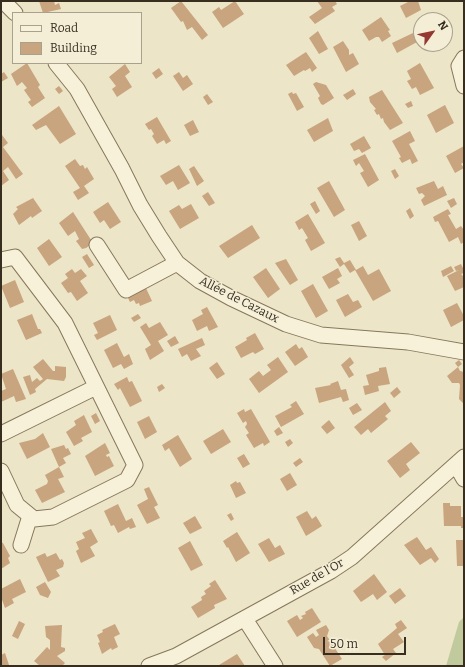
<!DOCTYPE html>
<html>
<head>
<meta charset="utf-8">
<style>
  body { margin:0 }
  #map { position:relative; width:465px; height:667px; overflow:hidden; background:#ece5c7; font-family:Bitter,serif }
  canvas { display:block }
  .frame { position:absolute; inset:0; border:2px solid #382e20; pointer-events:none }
  .legend { position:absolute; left:12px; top:12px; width:130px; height:52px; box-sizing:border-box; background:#f4eed7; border:1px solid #a9a18e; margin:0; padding:5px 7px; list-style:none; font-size:12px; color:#382e20 }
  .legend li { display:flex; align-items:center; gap:8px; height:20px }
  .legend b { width:20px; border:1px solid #a9a18e }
  .north { position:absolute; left:413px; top:12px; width:40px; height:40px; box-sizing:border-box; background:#f4eed7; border:1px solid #a9a18e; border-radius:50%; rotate:57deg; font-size:11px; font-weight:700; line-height:16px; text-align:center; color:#382e20 }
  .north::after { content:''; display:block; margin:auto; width:14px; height:18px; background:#933931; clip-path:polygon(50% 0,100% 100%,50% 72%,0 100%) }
  .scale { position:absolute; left:323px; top:637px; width:83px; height:18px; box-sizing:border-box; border:2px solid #382e20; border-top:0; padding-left:5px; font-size:12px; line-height:14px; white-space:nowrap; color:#382e20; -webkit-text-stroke:3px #f4eed7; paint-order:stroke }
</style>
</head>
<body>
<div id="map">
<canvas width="465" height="667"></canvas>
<div class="frame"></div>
<ul class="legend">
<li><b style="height:5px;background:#f7f1da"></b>Road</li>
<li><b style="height:11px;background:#c8a47f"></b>Building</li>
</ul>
<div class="north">N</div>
<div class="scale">50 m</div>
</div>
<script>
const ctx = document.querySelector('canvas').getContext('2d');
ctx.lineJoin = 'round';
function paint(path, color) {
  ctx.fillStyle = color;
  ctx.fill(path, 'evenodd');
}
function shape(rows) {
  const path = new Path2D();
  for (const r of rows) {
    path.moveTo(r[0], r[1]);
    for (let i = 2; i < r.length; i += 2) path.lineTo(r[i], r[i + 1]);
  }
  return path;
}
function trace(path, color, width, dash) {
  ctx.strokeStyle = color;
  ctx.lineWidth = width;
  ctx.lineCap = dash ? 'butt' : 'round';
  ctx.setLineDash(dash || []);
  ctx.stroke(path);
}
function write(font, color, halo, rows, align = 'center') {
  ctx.font = font + ' Bitter,serif';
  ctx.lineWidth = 3;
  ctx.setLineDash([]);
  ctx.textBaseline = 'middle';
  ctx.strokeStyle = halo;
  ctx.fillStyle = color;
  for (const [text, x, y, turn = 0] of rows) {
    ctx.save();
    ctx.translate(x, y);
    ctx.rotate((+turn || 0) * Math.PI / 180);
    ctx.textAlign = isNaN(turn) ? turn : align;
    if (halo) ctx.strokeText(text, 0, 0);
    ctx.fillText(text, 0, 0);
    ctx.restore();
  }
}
paint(shape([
  [464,617,464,666,446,666,459,622]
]), '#c0ca9c');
paint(shape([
  [39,1,54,1,55,5,59,3,61,9,43,13],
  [181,1,208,35,202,40,192,27,187,30,183,21,181,22,171,8],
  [235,1,244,14,223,28,212,12,219,7,221,10],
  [317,1,335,1,337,4,332,7,335,11,315,24,309,17,322,8],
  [410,1,418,1,421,10,406,18,400,6],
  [381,17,390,30,388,31,391,36,382,42,379,37,376,37,369,41,362,30],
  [318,31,328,49,319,54,309,38],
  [413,33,417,42,397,53,392,43],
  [343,41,349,50,349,55,353,53,359,64,346,72,333,47],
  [306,52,317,68,312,72,310,68,305,71,304,70,294,76,286,65],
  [27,63,40,85,38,87,45,98,32,107,28,102,31,100,24,90,27,88,22,82,17,86,11,74],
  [420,63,434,88,420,95,416,87,412,89,407,81,411,79,407,71],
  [125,64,130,72,125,76,132,87,117,97,112,89,116,86,109,77],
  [159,68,163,74,156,79,152,73],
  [4,72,8,78,1,82,1,74],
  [179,72,183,78,187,75,193,84,183,91,173,76],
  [316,82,326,85,334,98,323,105,321,104,318,98,320,96,313,84],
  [59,86,63,91,59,94,55,89],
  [353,89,356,94,347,100,343,95],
  [382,90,403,123,390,130,384,122,383,118,381,119,379,114,377,115,374,110,376,109,370,102,369,97],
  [292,92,293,94,296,93,304,107,297,111,288,94],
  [207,94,213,102,208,105,203,97],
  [411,101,413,106,408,108,405,104],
  [445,105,454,123,436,133,427,115],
  [59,106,76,134,60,144,46,125,36,130,32,125],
  [157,117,171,141,166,144,164,140,157,144,152,136,154,134,151,129,149,130,145,124],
  [328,118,333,131,314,142,307,130],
  [193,120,199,132,190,136,184,125],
  [410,131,415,141,409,144,418,161,412,164,410,159,402,163,399,158,401,157,392,141],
  [2,135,8,143,3,147,23,174,16,179,8,167,3,171,9,180,1,186],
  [364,136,371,148,362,153,359,149,354,151,350,144],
  [464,146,464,162,461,164,464,168,455,173,446,156],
  [365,154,379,180,368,187,360,173,364,171,359,163,356,166,353,160],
  [75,159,80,166,83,165,85,169,87,167,94,179,84,186,89,193,78,200,73,192,80,188,65,166],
  [179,165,190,183,178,190,173,181,166,185,160,176],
  [194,166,204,181,197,186,189,169],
  [395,169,399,176,395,179,391,171],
  [329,181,345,210,334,217,317,188],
  [434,181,438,189,443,186,447,195,424,206,421,200,425,196,422,193,419,194,416,188],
  [208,192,215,203,209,206,202,196],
  [33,198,42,211,32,218,31,216,19,225,13,214,18,209,16,207],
  [454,198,457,204,451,208,447,201],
  [315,201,320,211,316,214,310,204],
  [108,202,121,222,110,229,104,220,100,223,93,212],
  [191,204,199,218,180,229,169,211,179,205,182,209],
  [410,208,414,216,410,219,406,211],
  [448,209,451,214,448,215,456,229,461,226,464,230,464,242,461,244,458,237,449,242,438,221,435,222,433,217],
  [73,212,93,243,86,248,82,249,76,241,79,239,75,231,68,236,59,223],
  [308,214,325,243,311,251,305,240,308,238,302,228,299,230,295,222],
  [359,221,367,236,359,241,351,225],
  [252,225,260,238,228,258,219,246],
  [49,239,62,257,49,266,37,248],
  [87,254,94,265,89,268,82,257],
  [340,257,344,263,350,260,356,270,363,266,368,275,379,269,391,291,373,301,355,270,350,273,344,264,340,267,335,259],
  [286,259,298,280,290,285,275,263],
  [461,264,464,270,464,273,461,274,464,277,464,287,455,291,447,276,459,270,456,271,454,267],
  [451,266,454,271,443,277,441,271],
  [266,268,280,289,268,298,253,277],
  [338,268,342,276,337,279,340,283,329,289,322,277],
  [72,269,75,273,81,269,87,276,80,281,88,293,77,301,71,292,68,293,61,283,68,278,65,274],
  [15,280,24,302,10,308,1,286],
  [313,284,328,311,316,318,301,291],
  [145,286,152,301,140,306,139,303,136,304,134,300,130,302,127,296],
  [348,294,353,302,358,300,362,307,345,317,336,300],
  [457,303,464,316,464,320,451,327,443,310],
  [207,307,218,327,209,331,207,326,197,331,192,320,203,314,201,310],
  [32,314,38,329,40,329,42,333,26,340,17,320],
  [138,314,141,318,134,322,131,318],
  [110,315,117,330,97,340,94,335,98,333,93,323],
  [160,322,168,335,158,341,164,351,150,360,145,349,151,345,140,327,146,323,149,328],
  [255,333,264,349,255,354,253,352,241,358,235,347,247,340,246,338],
  [175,336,179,343,171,347,167,341],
  [202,338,205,345,196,349,201,356,191,361,187,354,182,357,178,349],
  [117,343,124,357,129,354,133,364,124,369,121,364,113,368,104,350],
  [296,344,299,349,302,347,308,357,295,366,285,352],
  [278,357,288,372,259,393,249,379,259,371,263,376,271,370,267,365],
  [350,357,354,363,349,367,354,375,349,378,341,365],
  [43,359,53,371,55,371,55,366,66,367,66,377,64,381,47,379,35,389,36,392,30,395,23,377,30,375,32,382,37,378,40,381,43,379,33,367],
  [459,360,462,364,458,367,460,371,464,372,464,404,459,399,460,385,459,383,452,383,447,376,458,367,455,363],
  [217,362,225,374,217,379,209,368],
  [386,367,390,384,378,386,379,391,365,395,363,386,369,385,366,375,379,371,379,368],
  [13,369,26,399,16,402,14,396,1,402,1,391,6,389,1,374],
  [127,377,129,382,132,381,142,401,130,407,120,388,118,390,114,384],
  [338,381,341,390,346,389,349,400,343,402,341,397,319,403,315,388,331,385,330,384],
  [162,384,165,388,159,392,157,387],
  [397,387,401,392,394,398,390,393],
  [296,401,304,414,281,427,275,416,292,407,290,405],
  [385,402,391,411,385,416,388,419,371,433,368,429,361,435,354,427],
  [357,403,362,410,353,415,349,408],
  [244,409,245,412,251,409,270,442,264,446,263,443,254,448,246,435,249,433,245,427,247,424,246,421,243,423,237,413],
  [96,413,100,421,95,424,91,416],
  [84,415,92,432,81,438,83,441,74,446,66,432,76,425,74,421],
  [149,416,157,432,145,439,137,422],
  [329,420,335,428,327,434,321,427],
  [279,427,283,433,277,436,274,431],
  [223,429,231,442,211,454,203,441],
  [43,433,50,447,27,459,19,443,35,439],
  [178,435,192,459,180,467,169,448,165,451,162,445],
  [290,439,293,443,288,447,285,442],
  [411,442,420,453,406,464,410,470,400,478,387,461],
  [105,443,110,453,106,455,107,457,109,456,114,466,95,476,85,456],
  [64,445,66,449,68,448,71,454,63,458,66,463,59,467,51,449],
  [244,454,250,464,243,468,237,458],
  [300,458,303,462,296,467,293,463],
  [59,467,64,477,58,479,65,492,42,503,35,490,47,484,48,481,45,475],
  [290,473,297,485,287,491,280,479],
  [236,481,237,483,240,482,246,493,236,498,230,485],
  [149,487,158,505,154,507,160,518,147,524,137,505,148,499,144,489],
  [443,503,450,503,450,506,461,506,461,517,464,517,464,528,461,528,461,526,444,526],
  [118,504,126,521,132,518,136,527,130,529,129,527,118,533,114,525,111,526,104,511],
  [307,511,312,519,316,516,322,526,306,536,296,517],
  [231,513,234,519,231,521,227,515],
  [195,516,202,528,190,534,183,523],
  [91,529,98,542,90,547,95,556,81,563,76,551,79,549,76,542,85,538,82,533],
  [237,532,250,553,236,562,228,547,227,548,223,541],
  [417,537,426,550,431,547,439,559,435,563,431,558,420,565,404,545],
  [269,538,275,548,280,545,285,554,269,562,258,544],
  [456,540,464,540,464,566,457,566],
  [190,541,203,565,191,571,178,548],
  [1,542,3,543,10,556,8,558,10,563,1,569],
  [45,553,47,557,56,553,60,560,62,559,64,563,63,567,56,570,60,576,48,582,36,557],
  [374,574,387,592,377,600,373,594,361,602,353,591],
  [20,579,26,592,12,599,14,603,5,608,1,597,1,589],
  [215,580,227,599,214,605,215,608,198,618,191,607,202,600,201,597,206,594,204,591,211,586,209,584],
  [45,582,51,592,48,598,40,595,36,587],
  [400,588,406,596,395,604,389,596],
  [312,608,321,622,297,637,287,621,297,615,300,620,303,618,301,616,306,614,305,612],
  [401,620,407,628,398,634,404,642,393,649,396,653,386,661,382,657,385,655,378,644,397,628,395,624],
  [19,621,25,624,18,639,12,636],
  [115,624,120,634,114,637,118,647,112,650,111,648,102,654,98,643,100,642,97,635,103,632,102,630],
  [62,625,61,647,65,648,65,651,57,656,65,663,62,666,40,666,34,661,47,647,50,650,50,640,46,637,45,626],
  [326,625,329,630,327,636,342,659,330,666,319,649,314,648,307,637,313,633,316,637,319,635,316,630],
  [5,653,9,665,1,666,1,655],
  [237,654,245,666,220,666,219,665]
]), '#c8a47f');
const minor = shape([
  [3,1,15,13],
  [464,58,459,66,464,86],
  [56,63,77,89,122,169,140,205,159,236,177,263,200,281,231,298,286,324,321,335,408,342,464,352],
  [97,245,126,290,177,263],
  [1,260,15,257,65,323,135,465,127,480,53,517,34,519,17,505,1,471],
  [1,434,96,387],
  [456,465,464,479],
  [21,545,30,516],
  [245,619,275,666],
  [149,666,176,656,331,571,352,557,464,457]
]);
trace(minor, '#87775d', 17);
trace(minor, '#f7f1da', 15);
write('12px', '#382e20', '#f4eed7', [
  ["Allée de Cazaux",239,300,27],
  ["Rue de l'Or",317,577,-30]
]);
</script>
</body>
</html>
